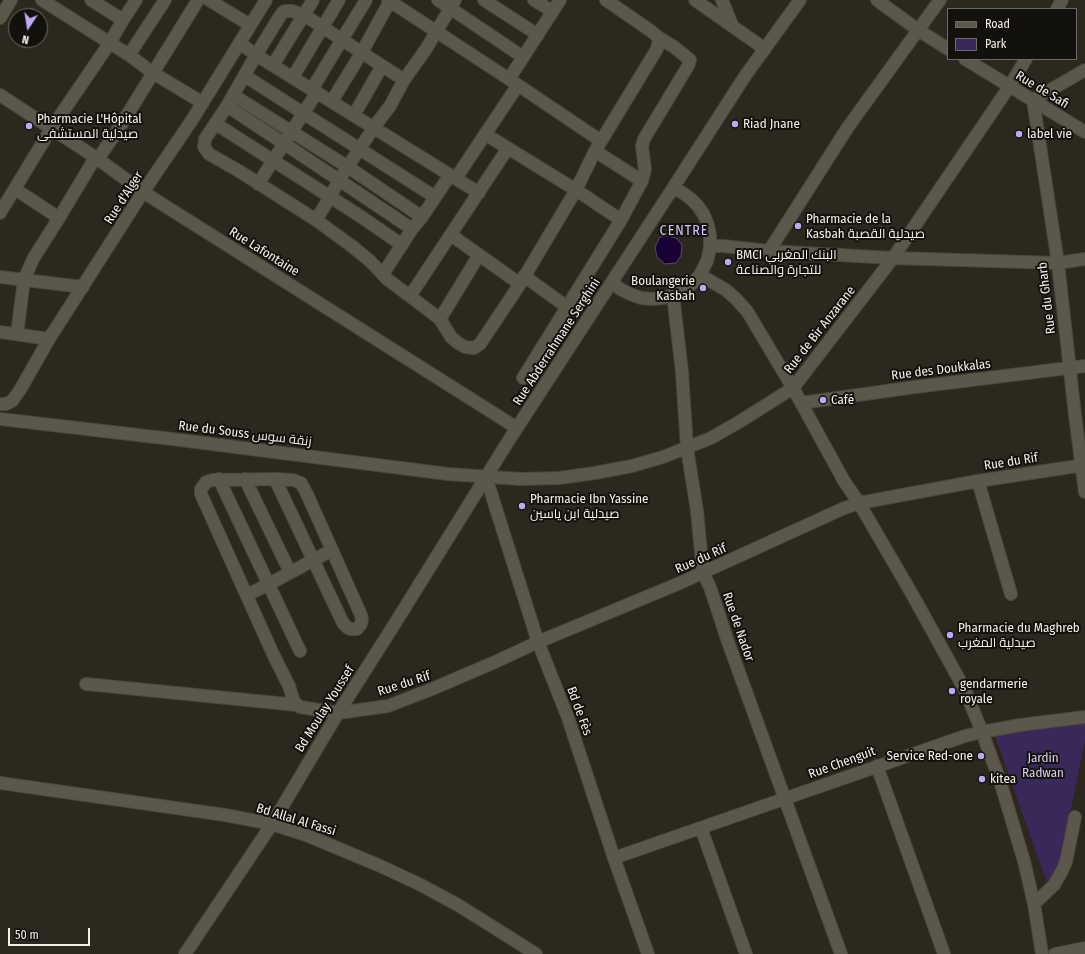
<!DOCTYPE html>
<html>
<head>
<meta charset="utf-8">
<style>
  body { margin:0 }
  #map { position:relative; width:1085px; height:954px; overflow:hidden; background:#2d281d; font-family:"Fira Sans Condensed",sans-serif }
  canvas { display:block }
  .legend { position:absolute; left:947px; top:8px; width:130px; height:52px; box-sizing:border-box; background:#13110c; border:1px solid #6c6a64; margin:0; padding:5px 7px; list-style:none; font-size:12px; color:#f2efe8 }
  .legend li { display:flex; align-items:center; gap:8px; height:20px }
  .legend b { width:20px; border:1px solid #6c6a64 }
  .north { position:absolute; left:8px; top:8px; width:40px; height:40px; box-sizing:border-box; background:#13110c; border:1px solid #6c6a64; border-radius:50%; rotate:192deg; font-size:11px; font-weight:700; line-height:16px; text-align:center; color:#f2efe8 }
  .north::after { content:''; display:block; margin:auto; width:14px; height:18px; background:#bea9f5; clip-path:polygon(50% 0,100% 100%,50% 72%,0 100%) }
  .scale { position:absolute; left:8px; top:928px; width:82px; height:18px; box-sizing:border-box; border:2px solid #f2efe8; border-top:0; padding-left:5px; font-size:12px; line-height:14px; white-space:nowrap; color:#f2efe8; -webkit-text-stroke:3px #13110c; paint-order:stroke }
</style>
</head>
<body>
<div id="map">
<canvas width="1085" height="954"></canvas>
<ul class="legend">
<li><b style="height:5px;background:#5c574b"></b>Road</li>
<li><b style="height:11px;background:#39285a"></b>Park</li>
</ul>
<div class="north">N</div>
<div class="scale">50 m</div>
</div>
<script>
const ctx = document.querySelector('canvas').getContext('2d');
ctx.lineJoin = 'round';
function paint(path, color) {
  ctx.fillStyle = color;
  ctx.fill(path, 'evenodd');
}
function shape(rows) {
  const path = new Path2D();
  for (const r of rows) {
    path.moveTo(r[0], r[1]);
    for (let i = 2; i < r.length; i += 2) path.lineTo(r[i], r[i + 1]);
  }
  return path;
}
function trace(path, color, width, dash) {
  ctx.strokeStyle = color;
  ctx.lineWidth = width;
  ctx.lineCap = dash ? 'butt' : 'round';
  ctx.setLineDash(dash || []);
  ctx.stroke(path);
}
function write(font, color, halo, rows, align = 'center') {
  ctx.font = font + ' "Fira Sans Condensed",Cairo,sans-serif';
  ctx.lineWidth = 4;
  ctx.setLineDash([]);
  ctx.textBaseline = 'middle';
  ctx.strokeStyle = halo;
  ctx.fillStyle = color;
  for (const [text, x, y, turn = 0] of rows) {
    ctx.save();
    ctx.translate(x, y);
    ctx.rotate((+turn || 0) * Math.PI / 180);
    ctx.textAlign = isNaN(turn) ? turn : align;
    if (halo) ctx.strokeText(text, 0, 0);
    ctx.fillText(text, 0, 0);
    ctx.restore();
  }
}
paint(shape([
  [1085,722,1085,741,1060,861,1047,883,995,736]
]), '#39285a');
const water = shape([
  [668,236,676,238,682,245,681,256,676,263,665,264,657,257,655,247,660,237,668,236]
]);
paint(water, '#180235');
trace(water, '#59496b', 1);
const minor = shape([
  [42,0,129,55,153,73,203,103],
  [91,0,123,20],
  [209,0,250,25],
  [388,0,509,79,601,141],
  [438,0,523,57],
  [484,0,538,35],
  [534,0,552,11],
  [695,0,765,49],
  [722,0,732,25],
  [877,0,918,30,948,49],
  [1057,9,1062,0],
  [0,18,11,0],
  [240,43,256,55,450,175,479,193],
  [129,55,165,0],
  [965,59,1085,132],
  [273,65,313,0],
  [1085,70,1033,100,1058,263,1075,415,1085,492],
  [245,76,435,197],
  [293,77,339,0],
  [509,79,560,0],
  [404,80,304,15,292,11,285,11,283,12,280,16,256,55,227,106,205,139,204,147,209,154,239,171,316,220,353,247,370,261,387,279,440,319,479,255],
  [312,89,366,0],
  [0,95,98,159,143,192,517,428],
  [233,95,348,167,422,217],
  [332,101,362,52,390,1],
  [227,106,339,180,412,229],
  [354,115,382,66],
  [216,124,360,216,402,245],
  [485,134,576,190,621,220],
  [595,151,642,181],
  [98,159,121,125,198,0],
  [456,178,518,85],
  [258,184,317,92],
  [15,189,59,218],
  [0,213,51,129,109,44,123,20,136,0],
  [316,220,330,197,339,180,374,127,390,106,404,80,426,49,455,0],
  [451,235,520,284],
  [710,246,723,246,769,251,893,258,1058,263,1085,259],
  [769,251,848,127,940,0],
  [383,274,412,229,422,217,450,175],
  [700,275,726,290,736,299,747,311,793,388,844,481,859,503,912,594,965,690,982,732,1000,781,1024,861,1034,904,1042,954],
  [524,276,567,307],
  [0,277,83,287],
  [673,295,682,372,687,448,697,511,703,573,710,587,727,639,841,954],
  [410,296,508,148],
  [440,319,451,337,458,343,465,347,474,348,480,344,520,284,576,190,595,151,657,49,659,40,658,37,651,31,606,0],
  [0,332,49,339],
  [17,334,24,280,33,259,59,218,95,158],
  [523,378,621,220,642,181,645,170,642,146,644,139,688,66,690,60,689,59,674,47,658,37],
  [801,403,915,387,1085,366],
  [0,404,6,404,12,401,20,390,49,339,143,192,192,120,266,0],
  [0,419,172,439,448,474,520,479,559,478,595,473,632,466,663,457,711,438,739,422,793,388,893,258,1009,87,1026,59],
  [219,479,300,651],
  [245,479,290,572],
  [275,479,343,623,348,628,351,629,357,629,361,624,362,619,361,615,307,494,301,483,293,480,275,479,213,480,206,482,204,485,201,489,201,494,273,654,289,686,294,702,300,707,338,713,388,706,432,689,495,662,538,642,680,583,842,509,859,503,978,481,1085,465],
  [978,481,1011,594],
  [247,595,269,584,332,550],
  [86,684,297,705],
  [877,766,944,954],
  [701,828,746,954],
  [614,858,965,736,982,732,1020,725,1085,717],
  [1034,904,1054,885,1062,871,1066,862,1075,817],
  [185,954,272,824],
  [1055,954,1085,948]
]);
const tertiary = shape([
  [612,282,620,289,630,294,641,298,652,299,663,298,673,295,684,290,693,283,700,275,707,261,709,253,710,246,710,235,708,225,704,215,698,206,691,199,683,193,673,188],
  [486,477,538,642,568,718,614,858,648,954],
  [0,783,225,815,272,824,306,835,378,865,419,884,458,905,536,954],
  [272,824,338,713,394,625,509,440,673,188,745,76,800,0]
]);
trace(minor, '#4a463d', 14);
trace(tertiary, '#4a463d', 14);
trace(minor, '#5c574b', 12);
trace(tertiary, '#5c574b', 12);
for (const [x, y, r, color] of [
  [735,124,4,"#bea9f5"],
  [29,126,4,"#bea9f5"],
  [1019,134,4,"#bea9f5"],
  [798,226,4,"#bea9f5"],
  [728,262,4,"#bea9f5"],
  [703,288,4,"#bea9f5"],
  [823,400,4,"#bea9f5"],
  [522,506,4,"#bea9f5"],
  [950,635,4,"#bea9f5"],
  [952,691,4,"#bea9f5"],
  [981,756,4,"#bea9f5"],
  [982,779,4,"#bea9f5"]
]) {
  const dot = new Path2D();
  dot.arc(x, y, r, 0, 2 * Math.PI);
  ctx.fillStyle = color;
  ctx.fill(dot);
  trace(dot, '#13110c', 1.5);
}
write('13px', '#f2efe8', '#13110c', [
  ["Rue de Safi",1042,90,31],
  ["Rue d'Alger",124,198,-57],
  ["Rue Lafontaine",264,252,32],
  ["Rue du Gharb",1047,298,-97],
  ["Rue de Bir Anzarane",820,330,-52],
  ["Rue Abderrahmane Serghini",557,342,-57],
  ["Rue des Doukkalas",941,370,-7],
  ["Rue du Souss زنقة سوس",245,434,7],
  ["Rue du Rif",1011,462,-9],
  ["Rue du Rif",701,559,-24],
  ["Rue de Nador",738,627,71],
  ["Rue du Rif",404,684,-18],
  ["Bd Moulay Youssef",325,709,-58],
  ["Bd de Fès",579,711,70],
  ["Rue Chenguit",842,763,-20],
  ["Bd Allal Al Fassi",296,820,17]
]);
write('13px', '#f2efe8', '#13110c', [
  ["Pharmacie L'Hôpital",37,119],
  ["صيدلية المستشفى",37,134],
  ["Riad Jnane",743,124],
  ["label vie",1027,134],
  ["Pharmacie de la",806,219],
  ["Kasbah صيدلية القصبة",806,234],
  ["BMCI البنك المغربي",736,255],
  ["للتجارة والصناعة",736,270],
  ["Boulangerie",695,281,"right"],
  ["Kasbah",695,296,"right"],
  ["Café",831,400],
  ["Pharmacie Ibn Yassine",530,499],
  ["صيدلية ابن ياسين",530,514],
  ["Pharmacie du Maghreb",958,628],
  ["صيدلية المغرب",958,643],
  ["gendarmerie",960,684],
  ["royale",960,699],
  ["Service Red-one",973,756,"right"],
  ["kitea",990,779]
], 'left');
write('13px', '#d9cef8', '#13110c', [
  ["Jardin",1043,758],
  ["Radwan",1043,773]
]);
ctx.letterSpacing = '1px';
write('14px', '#d0c1fa', '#13110c', [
  ["CENTRE",684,231]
]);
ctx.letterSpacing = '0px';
</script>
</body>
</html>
